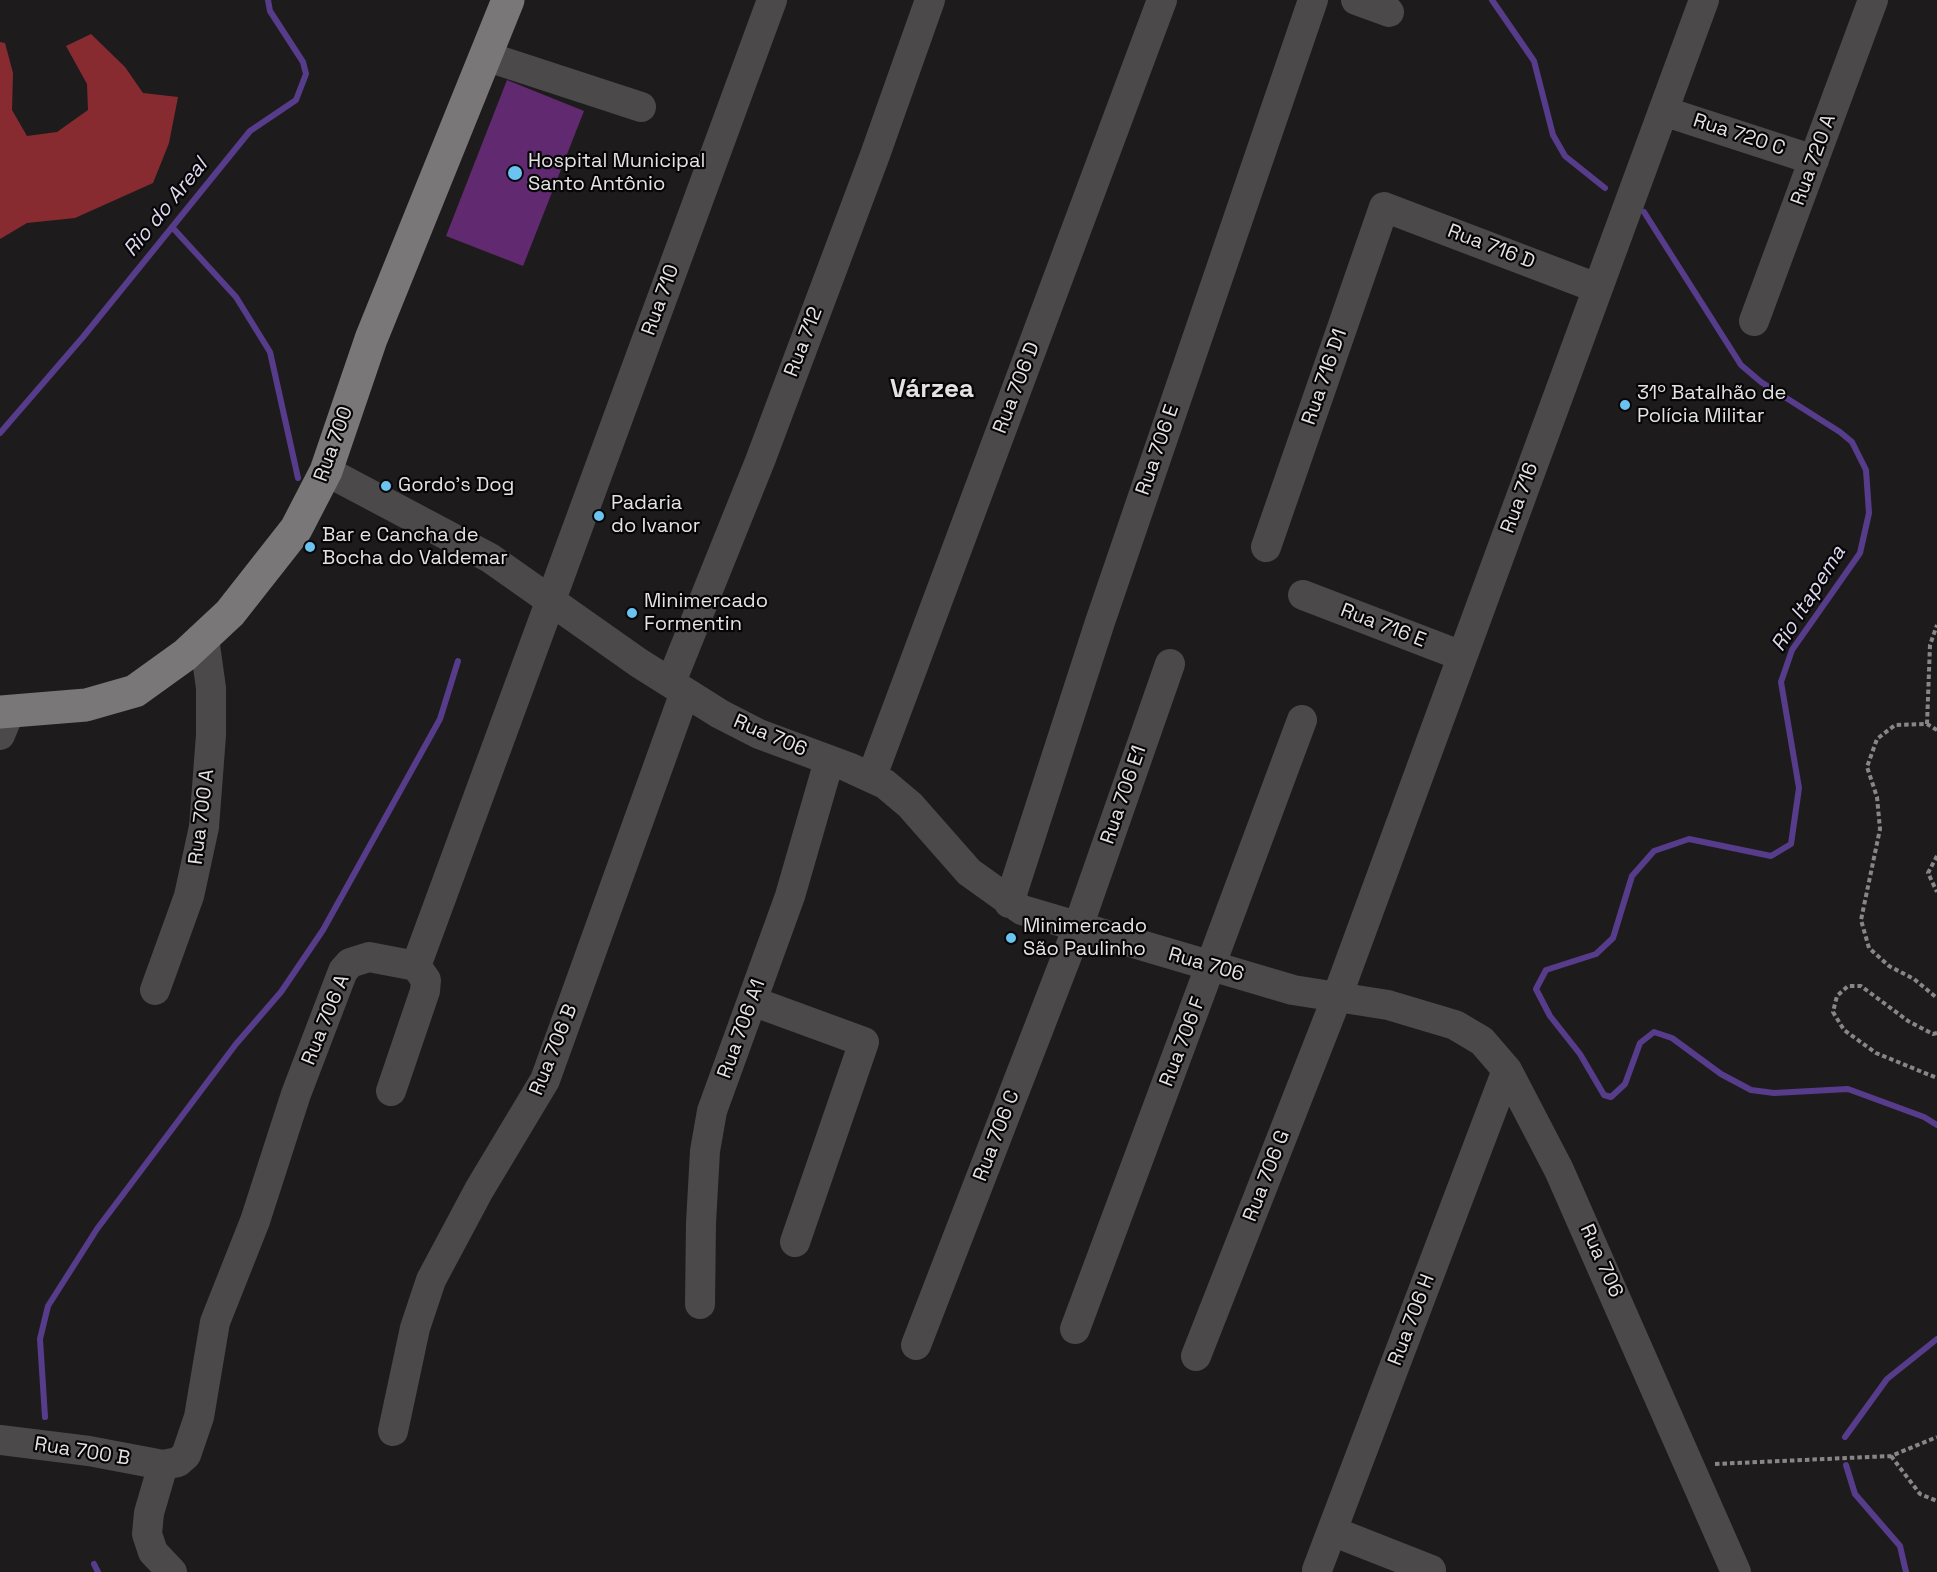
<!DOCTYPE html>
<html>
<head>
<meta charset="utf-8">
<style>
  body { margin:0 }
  canvas { display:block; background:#1d1b1c }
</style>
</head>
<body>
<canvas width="1937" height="1572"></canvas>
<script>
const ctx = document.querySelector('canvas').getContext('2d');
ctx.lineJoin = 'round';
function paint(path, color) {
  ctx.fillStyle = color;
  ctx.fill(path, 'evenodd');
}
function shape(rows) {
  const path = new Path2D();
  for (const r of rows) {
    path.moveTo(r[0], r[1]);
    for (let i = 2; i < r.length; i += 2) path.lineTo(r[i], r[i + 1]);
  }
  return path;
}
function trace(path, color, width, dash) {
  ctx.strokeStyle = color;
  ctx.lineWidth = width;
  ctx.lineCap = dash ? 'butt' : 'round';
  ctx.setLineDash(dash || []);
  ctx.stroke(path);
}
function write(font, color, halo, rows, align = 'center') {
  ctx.font = font + ' "Space Grotesk",sans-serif';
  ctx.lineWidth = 4.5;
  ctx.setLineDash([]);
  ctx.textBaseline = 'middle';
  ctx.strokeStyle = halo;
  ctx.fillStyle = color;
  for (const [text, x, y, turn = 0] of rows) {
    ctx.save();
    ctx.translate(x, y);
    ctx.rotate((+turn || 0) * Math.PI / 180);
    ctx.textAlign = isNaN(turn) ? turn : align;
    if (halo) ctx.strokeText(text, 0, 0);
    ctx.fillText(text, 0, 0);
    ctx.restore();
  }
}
paint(shape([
  [91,34,125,67,143,93,178,97,169,143,153,183,75,218,27,223,0,239,0,42,5,43,13,73,12,110,27,136,57,132,88,110,87,84,66,46]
]), '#872b30');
trace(shape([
  [1492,0,1534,61,1553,135,1565,156,1605,188],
  [1644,212,1741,365,1761,382,1840,432,1852,442,1866,470,1869,513,1860,553,1792,650,1781,682,1799,788,1791,844,1771,856,1689,839,1654,851,1632,876,1613,938,1596,954,1546,970,1536,989,1550,1016,1580,1054,1604,1095,1611,1097,1625,1084,1640,1043,1654,1032,1672,1038,1721,1074,1751,1090,1774,1093,1848,1089,1924,1117,1937,1125],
  [172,227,236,297,270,352,298,478],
  [0,433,83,337,250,131,296,100,306,74,303,62,270,11,268,0],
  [45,1417,40,1339,48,1306,97,1229,236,1044,281,992,323,930,440,719,458,661],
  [1845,1437,1887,1379,1937,1339],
  [1846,1465,1855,1494,1900,1546,1906,1572],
  [94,1564,98,1572]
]), '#573c8b', 6);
paint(shape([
  [507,80,584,111,523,266,446,236]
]), '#602970');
trace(shape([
  [1927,724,1930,645,1937,625],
  [1937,730,1927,724,1895,725,1877,739,1867,767,1877,797,1880,829,1861,920,1869,948,1889,966,1914,979,1937,998],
  [1937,856,1928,873,1937,892],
  [1937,1033,1933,1034,1908,1021,1861,986,1848,986,1837,996,1833,1012,1844,1030,1876,1053,1937,1078],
  [1891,1456,1920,1494,1937,1501],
  [1715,1464,1891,1456,1937,1437]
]), '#888687', 4, [4.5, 3]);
trace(shape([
  [1356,0,1389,12],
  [485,56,641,107],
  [1663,111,1814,160],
  [1754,321,1873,0],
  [326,471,490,558,639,663,720,714,759,734,848,767,885,784,910,805,969,872,1022,910,1293,990,1388,1005,1455,1025,1482,1041,1507,1070,1559,1170,1736,1572],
  [1266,547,1384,207,1597,288],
  [1303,595,1462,656],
  [671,682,760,461,875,155,930,0],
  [0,735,10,711],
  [872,776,1162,0],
  [1009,903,1100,622,1313,0],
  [155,990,189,896,204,827,211,735,211,688,204,638],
  [752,1001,864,1042,795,1242],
  [391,1091,425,991,426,980,416,966],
  [700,1304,701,1223,705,1151,712,1111,790,896,829,761],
  [1075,1329,1302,720],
  [916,1345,1078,927,1170,664],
  [1196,1356,1337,997,1704,0],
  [393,1431,415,1328,431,1280,479,1190,545,1080,685,692],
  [0,1440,89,1451,163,1465,178,1462,186,1455,199,1417,215,1322,255,1221,296,1094,343,971,350,963,369,957,416,966,772,0],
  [163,1465,149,1513,147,1534,153,1552,172,1572],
  [1332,1531,1431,1570],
  [1317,1570,1507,1070]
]), '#4b494a', 30);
trace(shape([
  [0,712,86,705,135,691,185,655,230,613,296,529,326,471,371,339,508,0]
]), '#7a7778', 33);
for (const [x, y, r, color] of [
  [515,173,8,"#6bc3f2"],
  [1625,405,6,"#6bc3f2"],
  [386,486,6,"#6bc3f2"],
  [599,516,6,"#6bc3f2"],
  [310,547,6,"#6bc3f2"],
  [632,613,6,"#6bc3f2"],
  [1011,938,6,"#6bc3f2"]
]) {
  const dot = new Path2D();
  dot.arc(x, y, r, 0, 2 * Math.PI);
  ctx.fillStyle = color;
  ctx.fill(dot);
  trace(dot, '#070607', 2);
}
write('20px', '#e4e2e3', '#070607', [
  ["Rua 720 C",1739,135,18],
  ["Rua 720 A",1814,160,-70],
  ["Rua 716 D",1491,247,21],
  ["Rua 710",661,300,-70],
  ["Rua 712",804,342,-69],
  ["Rua 716 D1",1325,377,-71],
  ["Rua 706 D",1017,388,-69],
  ["Rua 700",334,444,-70],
  ["Rua 706 E",1158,450,-71],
  ["Rua 716",1520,498,-70],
  ["Rua 716 E",1383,626,21],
  ["Rua 706",770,736,23],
  ["Rua 706 E1",1124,795,-71],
  ["Rua 700 A",202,817,-83],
  ["Rua 706",1206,965,16],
  ["Rua 706 A",326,1020,-68],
  ["Rua 706 A1",742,1029,-70],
  ["Rua 706 F",1183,1042,-69],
  ["Rua 706 B",554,1050,-68],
  ["Rua 706 C",997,1136,-69],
  ["Rua 706 G",1267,1176,-69],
  ["Rua 706",1601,1261,66],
  ["Rua 706 H",1412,1320,-69],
  ["Rua 700 B",82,1452,9]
]);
write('20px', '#e4e2e3', '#070607', [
  ["Hospital Municipal",528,162],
  ["Santo Antônio",528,185],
  ["31º Batalhão de",1637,394],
  ["Polícia Militar",1637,417],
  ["Gordo's Dog",398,486],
  ["Padaria",611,504],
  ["do Ivanor",611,527],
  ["Bar e Cancha de",322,536],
  ["Bocha do Valdemar",322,559],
  ["Minimercado",644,602],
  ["Formentin",644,625],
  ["Minimercado",1023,927],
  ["São Paulinho",1023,950]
], 'left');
write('italic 21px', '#ddd7ee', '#070607', [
  ["Rio do Areal",166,208,-51],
  ["Rio Itapema",1809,599,-58]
]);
write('bold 26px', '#e4e2e3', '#070607', [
  ["Várzea",932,390]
]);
</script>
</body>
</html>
